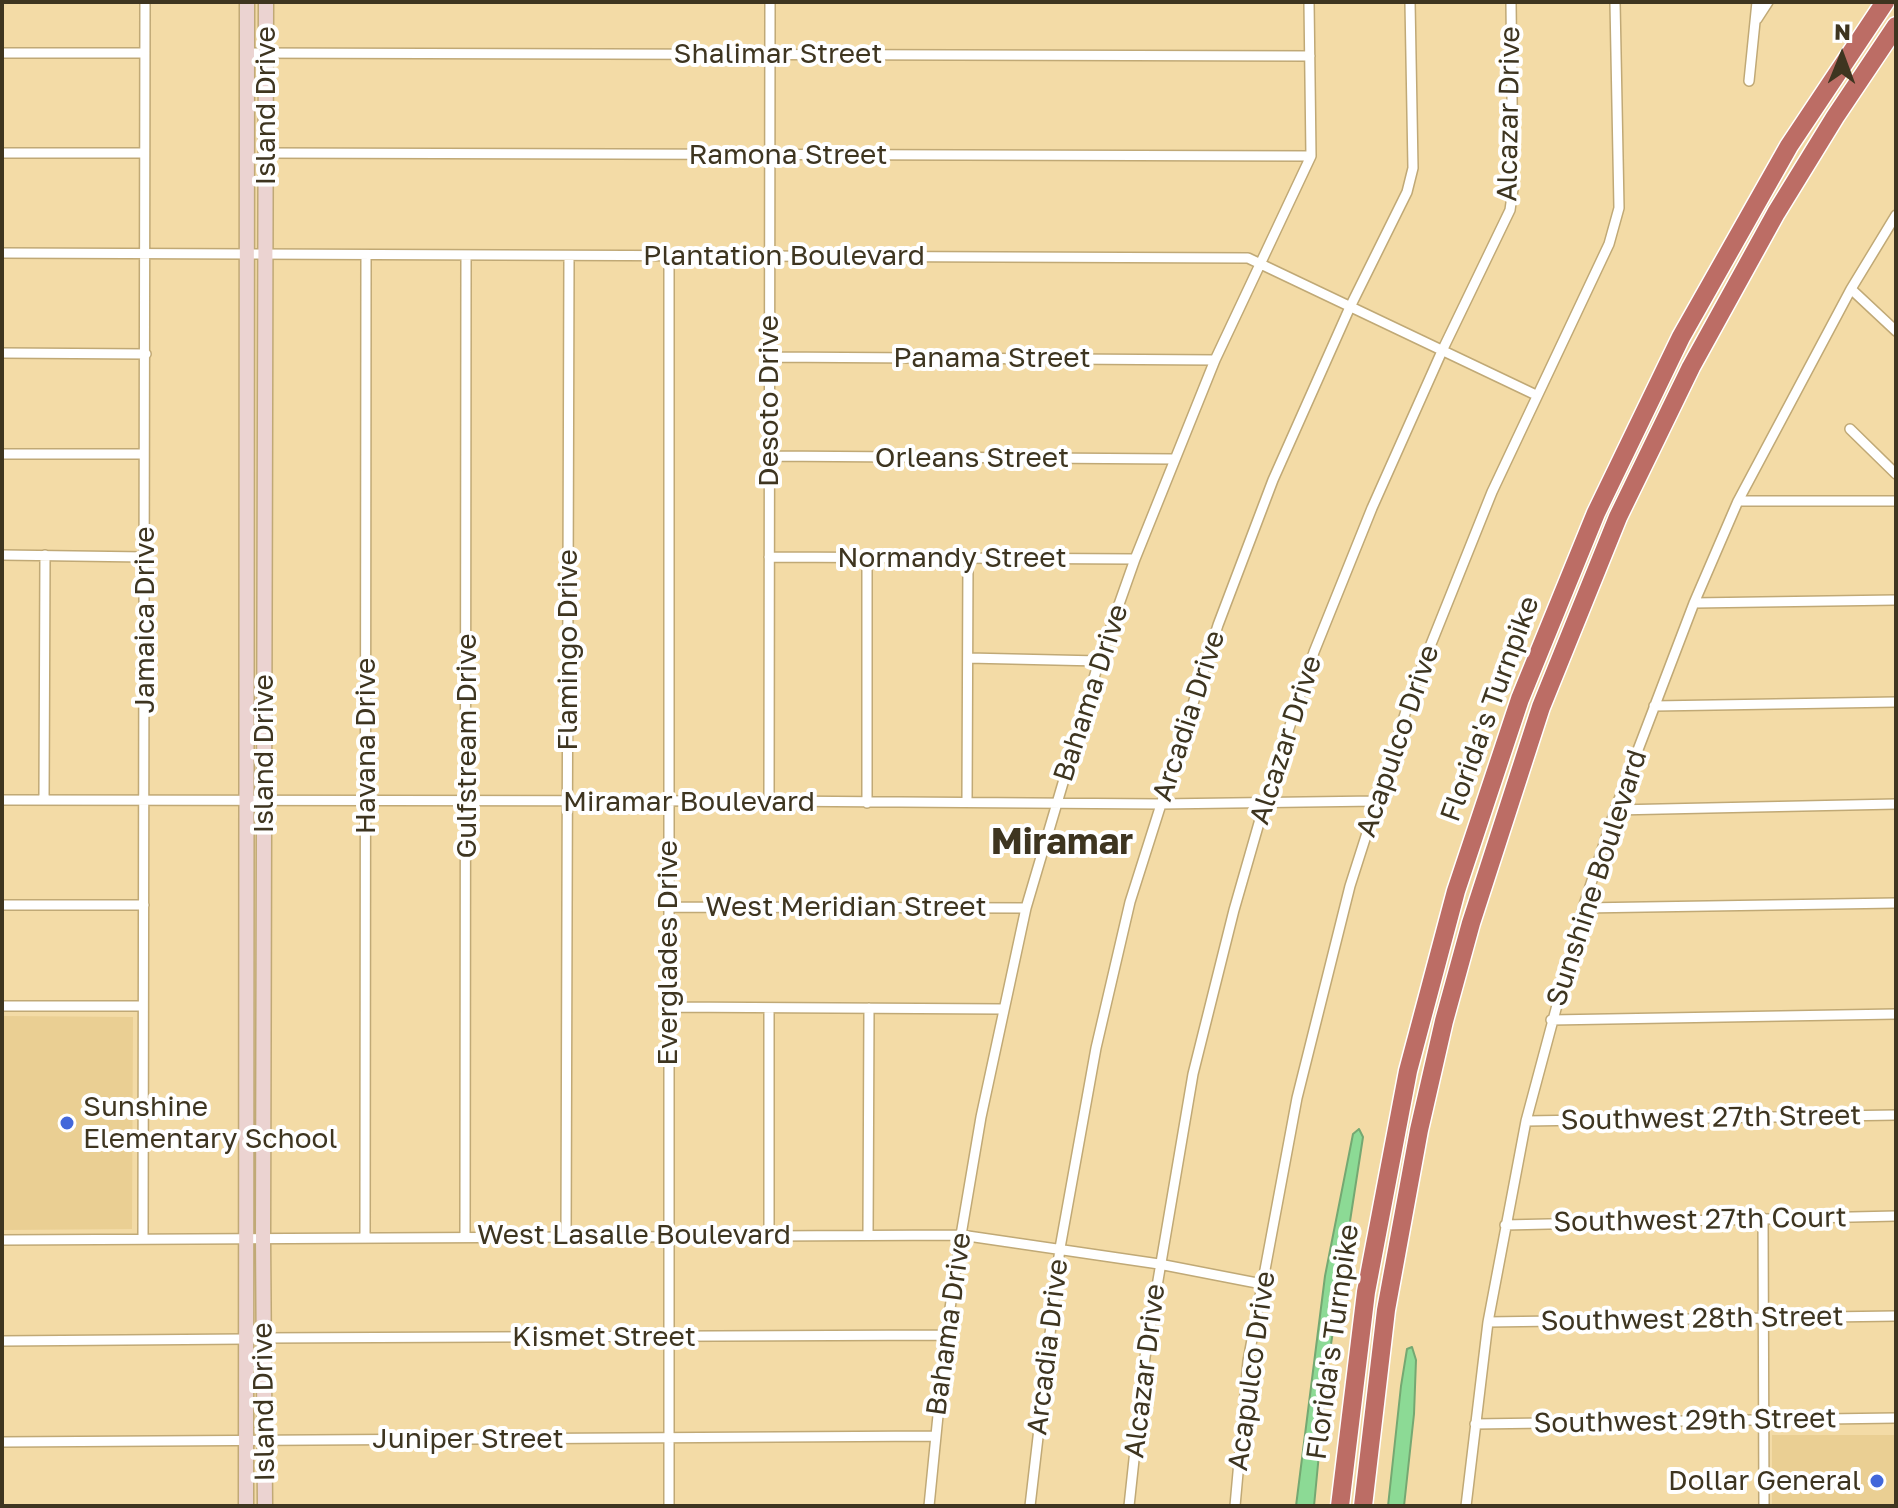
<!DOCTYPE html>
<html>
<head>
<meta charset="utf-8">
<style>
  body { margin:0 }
  #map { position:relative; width:1898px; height:1508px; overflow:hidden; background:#f3dba6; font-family:"Golos Text",sans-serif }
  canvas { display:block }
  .frame { position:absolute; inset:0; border:4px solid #3e3520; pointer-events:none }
  .north { position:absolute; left:1802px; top:16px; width:80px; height:80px; -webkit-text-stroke:6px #fff; paint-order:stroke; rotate:1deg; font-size:22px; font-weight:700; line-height:32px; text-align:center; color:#3e3520 }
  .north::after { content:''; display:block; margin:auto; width:28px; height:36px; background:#3e3520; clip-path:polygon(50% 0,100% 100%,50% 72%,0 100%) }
</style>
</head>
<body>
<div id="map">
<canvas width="1898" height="1508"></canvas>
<div class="frame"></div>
<div class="north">N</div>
</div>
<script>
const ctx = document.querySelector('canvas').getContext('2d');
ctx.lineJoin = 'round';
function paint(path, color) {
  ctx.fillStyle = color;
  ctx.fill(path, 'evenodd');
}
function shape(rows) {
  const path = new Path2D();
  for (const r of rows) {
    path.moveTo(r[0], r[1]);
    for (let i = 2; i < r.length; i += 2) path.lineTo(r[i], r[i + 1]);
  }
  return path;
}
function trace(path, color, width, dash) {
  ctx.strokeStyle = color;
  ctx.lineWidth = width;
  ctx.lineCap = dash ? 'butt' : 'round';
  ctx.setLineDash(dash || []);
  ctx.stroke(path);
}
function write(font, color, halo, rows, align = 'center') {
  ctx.font = font + ' "Golos Text",sans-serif';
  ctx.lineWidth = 8;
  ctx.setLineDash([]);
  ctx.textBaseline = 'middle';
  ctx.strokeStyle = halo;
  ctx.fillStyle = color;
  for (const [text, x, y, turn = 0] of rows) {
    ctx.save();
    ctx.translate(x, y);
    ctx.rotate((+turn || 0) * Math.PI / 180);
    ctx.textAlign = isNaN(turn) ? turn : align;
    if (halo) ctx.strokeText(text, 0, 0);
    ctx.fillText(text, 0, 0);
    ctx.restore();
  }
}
paint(shape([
  [2,1016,133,1017,132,1229,2,1230],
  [1772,1435,1896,1435,1896,1506,1772,1506]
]), '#eacf93');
const water = shape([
  [1359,1129,1363,1137,1327,1370,1314,1506,1296,1506,1325,1276,1353,1134,1359,1129],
  [1412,1347,1416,1360,1414,1414,1404,1506,1388,1506,1401,1386,1407,1349,1412,1347]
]);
paint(water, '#8cda95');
trace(water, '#75a872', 2);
const street = shape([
  [1757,19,1768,2],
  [2,53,145,53],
  [247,53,1310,56],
  [1749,81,1757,2],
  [2,153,144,153],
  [266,153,1311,156],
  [2,253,1248,258,1536,395],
  [669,256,669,1506],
  [1851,289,1896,331],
  [2,353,146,354],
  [769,357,1215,360],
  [1850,429,1896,474],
  [2,454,144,454],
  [769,456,1174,459],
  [1738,501,1896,501],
  [2,555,145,557],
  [769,557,1135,559],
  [1694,603,1896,600],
  [968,658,1099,661],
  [1654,706,1896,702],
  [2,800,769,801,1160,804,1377,801],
  [44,800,45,555],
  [769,801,770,2],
  [967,802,968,560],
  [867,803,867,558],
  [1615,810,1896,804],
  [2,905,144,905],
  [667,907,1026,908],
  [1583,908,1896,903],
  [2,1006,143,1006],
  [667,1007,1003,1009],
  [1551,1020,1896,1014],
  [1526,1121,1896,1115],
  [1763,1218,1764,1506],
  [1505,1225,1896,1216],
  [769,1234,769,1008],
  [868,1234,869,1008],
  [465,1236,466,256],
  [566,1236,569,256],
  [365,1238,366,255],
  [143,1239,145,2],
  [2,1240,961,1235,1159,1264,1262,1284],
  [1488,1322,1896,1316],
  [263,1338,946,1335],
  [2,1341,245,1339],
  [1475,1424,1896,1418],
  [2,1442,934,1436],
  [929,1506,946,1335,961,1235,981,1117,1026,908,1099,661,1135,559,1215,360,1311,156,1309,2],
  [1030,1506,1060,1248,1096,1048,1130,902,1218,625,1273,480,1350,307,1407,192,1413,168,1410,2],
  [1129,1506,1145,1357,1193,1074,1234,910,1265,802,1314,652,1372,508,1442,351,1510,210,1513,189,1511,2],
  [1235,1506,1248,1361,1297,1098,1350,886,1413,689,1492,492,1609,244,1619,208,1615,2],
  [1466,1506,1488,1322,1526,1121,1583,908,1615,810,1694,603,1738,501,1851,289,1896,215]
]);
const secondary = shape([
  [246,1506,247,2],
  [265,1506,263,1238,266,2]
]);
const highway = shape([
  [1340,1506,1366,1292,1408,1071,1456,891,1520,699,1596,513,1681,337,1789,146,1885,2],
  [1363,1506,1386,1310,1419,1130,1444,1021,1471,923,1541,707,1618,517,1691,367,1776,213,1835,117,1896,26]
]);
trace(street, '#c0a976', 12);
trace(secondary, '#c0a976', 17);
trace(highway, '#fff', 21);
trace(street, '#fff', 9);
trace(secondary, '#ebd3d1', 14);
trace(highway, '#bc6d65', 18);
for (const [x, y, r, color] of [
  [67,1123,8,"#4267da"],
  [1877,1481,8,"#4267da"]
]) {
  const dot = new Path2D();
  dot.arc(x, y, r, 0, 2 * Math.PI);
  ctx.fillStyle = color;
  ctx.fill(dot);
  trace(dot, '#fff', 3);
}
write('28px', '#3e3520', '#fff', [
  ["Shalimar Street",778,54],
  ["Island Drive",266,106,-90],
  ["Alcazar Drive",1509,114,-89],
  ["Ramona Street",788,155],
  ["Plantation Boulevard",784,256],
  ["Panama Street",992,358],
  ["Desoto Drive",769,401,-90],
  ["Orleans Street",972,458],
  ["Normandy Street",952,558],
  ["Jamaica Drive",145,620,-90],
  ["Flamingo Drive",568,650,-90],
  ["Bahama Drive",1091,693,-72],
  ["Florida's Turnpike",1490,709,-70],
  ["Arcadia Drive",1189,716,-72],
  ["Alcazar Drive",1286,740,-72],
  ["Acapulco Drive",1398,741,-71],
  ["Havana Drive",366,746,-90],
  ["Gulfstream Drive",467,746,-90],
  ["Island Drive",264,754,-90],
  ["Miramar Boulevard",689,802],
  ["Sunshine Boulevard",1597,878,-72],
  ["West Meridian Street",846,907],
  ["Everglades Drive",668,953,-90],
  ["Southwest 27th Street",1711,1118,-1],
  ["Southwest 27th Court",1700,1220,-1],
  ["West Lasalle Boulevard",634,1235],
  ["Southwest 28th Street",1692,1319,-1],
  ["Bahama Drive",949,1324,-82],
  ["Kismet Street",604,1337],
  ["Florida's Turnpike",1333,1342,-82],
  ["Arcadia Drive",1048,1347,-83],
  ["Alcazar Drive",1145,1371,-83],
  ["Acapulco Drive",1252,1371,-82],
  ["Island Drive",264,1402,-91],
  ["Southwest 29th Street",1685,1421,-1],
  ["Juniper Street",468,1439]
]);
write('28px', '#3e3520', '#fff', [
  ["Sunshine",83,1107],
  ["Elementary School",83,1139],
  ["Dollar General",1861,1481,"right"]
], 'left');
write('bold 36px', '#3e3520', '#fff', [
  ["Miramar",1062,843]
]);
</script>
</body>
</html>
